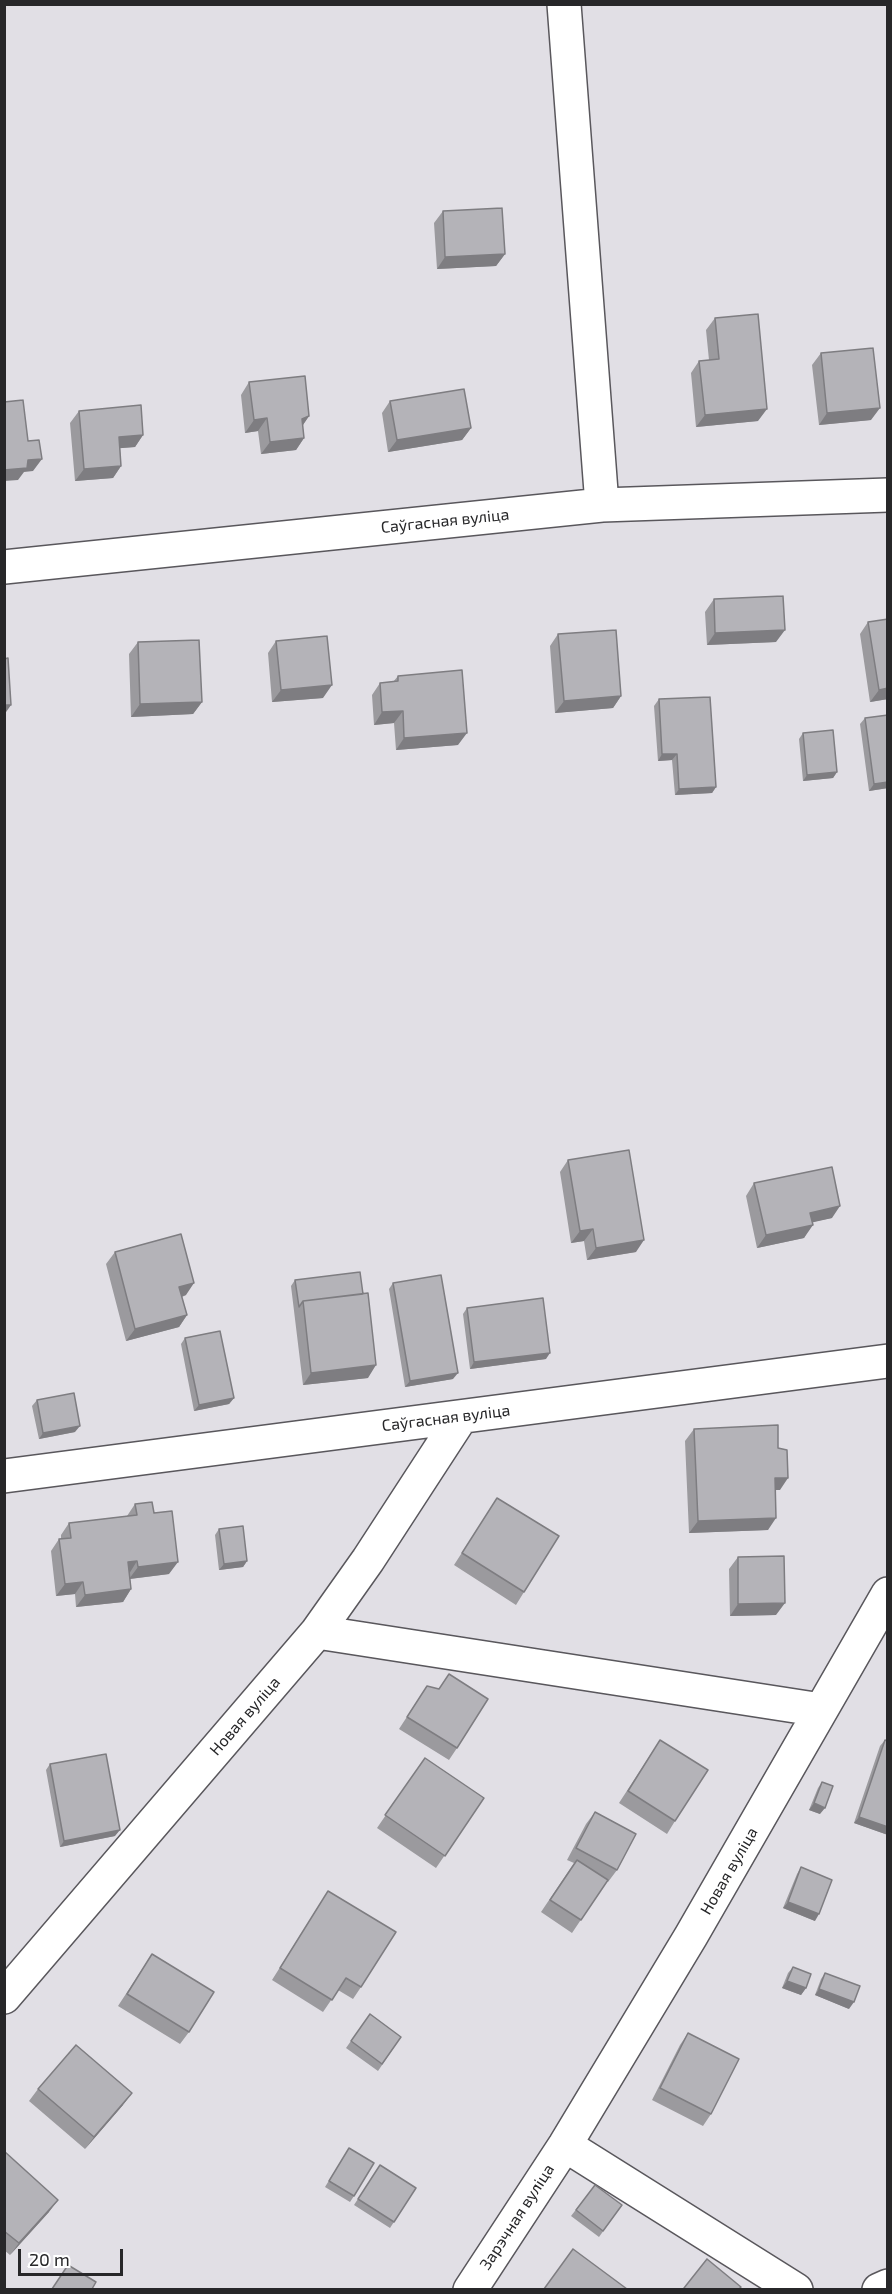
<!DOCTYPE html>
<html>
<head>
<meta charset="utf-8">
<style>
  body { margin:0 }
  #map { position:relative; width:892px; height:2294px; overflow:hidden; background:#e1dfe5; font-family:"Exo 2",sans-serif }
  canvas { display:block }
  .frame { position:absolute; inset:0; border:6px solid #272729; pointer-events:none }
  .scale { position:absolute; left:18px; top:2249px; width:105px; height:27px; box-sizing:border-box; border:3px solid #272729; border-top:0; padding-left:8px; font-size:18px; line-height:21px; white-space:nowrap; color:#272729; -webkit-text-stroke:4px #fff; paint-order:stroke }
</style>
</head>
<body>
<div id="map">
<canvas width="892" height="2294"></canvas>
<div class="frame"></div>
<div class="scale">20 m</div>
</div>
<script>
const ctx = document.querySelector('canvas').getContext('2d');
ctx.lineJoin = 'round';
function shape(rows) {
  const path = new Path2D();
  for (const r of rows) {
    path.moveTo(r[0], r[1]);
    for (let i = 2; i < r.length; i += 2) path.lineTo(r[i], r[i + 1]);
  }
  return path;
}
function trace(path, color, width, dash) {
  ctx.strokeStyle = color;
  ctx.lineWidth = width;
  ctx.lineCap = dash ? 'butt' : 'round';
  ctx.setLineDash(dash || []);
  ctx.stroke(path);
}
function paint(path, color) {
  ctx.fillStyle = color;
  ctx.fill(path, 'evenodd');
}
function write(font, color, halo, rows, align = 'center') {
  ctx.font = font + ' "Exo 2",sans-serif';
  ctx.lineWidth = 6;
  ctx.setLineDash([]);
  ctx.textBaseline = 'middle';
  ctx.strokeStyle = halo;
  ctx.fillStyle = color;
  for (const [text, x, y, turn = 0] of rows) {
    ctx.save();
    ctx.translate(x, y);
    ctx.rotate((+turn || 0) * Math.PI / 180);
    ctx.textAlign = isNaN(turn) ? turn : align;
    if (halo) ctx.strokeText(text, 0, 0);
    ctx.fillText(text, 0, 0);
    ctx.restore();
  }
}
const minor = shape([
  [564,4,602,505],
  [4,567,602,505,888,495],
  [4,1476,888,1361],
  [317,1632,821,1710],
  [4,1997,317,1632,368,1560,461,1417],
  [565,2145,796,2290],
  [470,2290,565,2145,691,1936,888,1594],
  [879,2290,888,2286]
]);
trace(minor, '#59575c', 36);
trace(minor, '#fff', 33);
paint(shape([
  [443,211,505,254,496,266,437,269,434,223],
  [715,318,758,421,696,427,691,373,699,361,709,360,706,330],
  [821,353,871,420,819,425,812,365],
  [249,382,309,416,302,426,304,438,296,450,261,454,258,431,245,433,241,395],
  [390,401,471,428,462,440,388,452,382,413],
  [79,411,143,435,135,447,120,448,121,466,113,478,75,481,70,423],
  [714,599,776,642,707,645,705,612],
  [888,619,888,699,870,702,860,634,868,622],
  [558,634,621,696,613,708,555,713,550,646],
  [276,641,323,698,272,702,268,653],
  [138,642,202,702,193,714,131,717,129,654],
  [398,676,458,745,396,750,394,723,374,725,372,695,380,683,393,682],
  [659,699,716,787,712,793,675,795,672,760,658,761,654,706],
  [888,715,888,788,869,791,860,724,865,718],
  [803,733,837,772,833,778,803,781,799,739],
  [568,1160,636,1252,587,1260,584,1241,571,1243,560,1172],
  [754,1183,832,1218,812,1222,804,1238,757,1248,746,1196],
  [115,1252,186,1295,182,1297,187,1315,179,1327,126,1341,106,1264],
  [295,1280,363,1294,368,1378,303,1385,291,1286],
  [393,1283,453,1379,405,1387,389,1289],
  [467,1308,546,1359,470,1369,463,1314],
  [185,1338,234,1398,229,1404,194,1411,181,1344],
  [37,1400,75,1432,39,1439,32,1406],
  [694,1429,780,1490,775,1490,768,1530,689,1533,685,1441],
  [497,1498,524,1592,516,1605,454,1565],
  [135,1504,154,1513,169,1574,130,1579,131,1589,123,1602,76,1607,75,1594,56,1596,51,1551,59,1539,61,1539,61,1535,69,1523,127,1516],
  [219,1529,247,1561,243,1567,219,1570,215,1535],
  [738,1557,776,1615,730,1616,729,1569],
  [449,1674,457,1748,449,1760,399,1729,427,1686,439,1689],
  [660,1740,675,1821,667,1834,619,1803],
  [885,1740,888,1835,854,1823,880,1746],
  [425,1758,484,1798,436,1868,377,1828],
  [50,1764,115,1836,60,1847,46,1770],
  [822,1782,820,1814,809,1810,818,1788],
  [595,1812,617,1870,608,1882,607,1881,572,1933,541,1912,574,1863,567,1860,586,1824],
  [801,1867,815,1921,783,1908,797,1874],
  [328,1891,361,1987,353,1999,338,1990,323,2012,272,1980],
  [152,1954,189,2032,180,2044,118,2006],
  [793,1967,806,1988,801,1995,782,1988,788,1973],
  [825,1973,849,2009,815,1995,821,1979],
  [370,2014,401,2037,378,2071,346,2048],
  [688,2033,711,2114,703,2126,652,2100,680,2045],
  [38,2089,123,2105,85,2149,29,2101],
  [349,2148,354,2196,350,2202,325,2187],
  [4,2151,49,2212,10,2255,4,2250],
  [380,2165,416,2188,390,2228,354,2205],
  [595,2185,622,2205,599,2237,571,2216]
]), '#9b9a9e');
paint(shape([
  [505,254,496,266,437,269,445,257],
  [880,408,871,420,819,425,827,413],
  [767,409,758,421,696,427,705,415],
  [309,416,301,428,302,419],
  [267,418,258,431,245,433,254,420],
  [471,428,462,440,388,452,397,440],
  [143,435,135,447,110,449,119,437],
  [304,438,296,450,261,454,270,442],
  [42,459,33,471,24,472,18,480,4,481,4,470,28,460],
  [121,466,113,478,75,481,84,469],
  [785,630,776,642,707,645,715,633],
  [332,685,323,698,272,702,281,690],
  [888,688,888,699,870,702,879,690],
  [621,696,613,708,555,713,564,701],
  [202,702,193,714,131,717,140,704],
  [4,705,11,705,4,715],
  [403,711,394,723,374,725,382,712],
  [467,733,458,745,396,750,404,738],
  [662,754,677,754,672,760,658,761],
  [837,772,833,778,803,781,807,775],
  [888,782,888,788,869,791,874,784],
  [716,787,712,793,675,795,679,789],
  [840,1206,832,1218,801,1225,810,1213],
  [813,1225,804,1238,757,1248,766,1235],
  [593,1229,584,1241,571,1243,580,1231],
  [644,1240,636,1252,587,1260,596,1248],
  [194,1283,186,1295,171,1300,179,1287],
  [187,1315,179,1327,126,1341,135,1329],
  [550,1353,546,1359,470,1369,474,1362],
  [376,1365,368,1378,303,1385,311,1373],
  [458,1373,453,1379,405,1387,410,1381],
  [234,1398,229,1404,194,1411,199,1405],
  [80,1426,75,1432,39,1439,43,1433],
  [775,1478,788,1478,780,1490,766,1490],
  [776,1518,768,1530,689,1533,698,1521],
  [137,1561,129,1574,128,1562],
  [247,1561,243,1567,219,1570,224,1564],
  [178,1562,169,1574,129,1579,138,1567],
  [83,1582,75,1594,56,1596,65,1584],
  [131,1589,123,1602,76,1607,85,1595],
  [785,1603,776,1615,730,1616,738,1604],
  [814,1803,825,1808,820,1814,809,1810],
  [859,1817,888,1827,888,1835,854,1823],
  [120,1830,115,1836,60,1847,64,1841],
  [788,1902,819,1914,815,1921,783,1908],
  [787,1981,806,1988,801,1995,782,1988],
  [819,1989,854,2002,849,2009,815,1995],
  [132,2093,123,2105,85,2149,94,2137],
  [58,2200,49,2212,10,2255,19,2243]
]), '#7e7d81');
const building = shape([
  [502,208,505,254,445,257,443,211,502,208],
  [758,314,767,409,705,415,699,361,719,359,715,318,758,314],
  [873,348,880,408,827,413,821,353,873,348],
  [305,376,309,416,302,419,304,438,270,442,267,418,254,420,249,382,305,376],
  [464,389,471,428,397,440,390,401,464,389],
  [23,400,28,441,39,440,42,459,28,460,27,468,4,470,4,402,23,400],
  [141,405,143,435,119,437,121,466,84,469,79,411,141,405],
  [783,596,785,630,715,633,714,599,783,596],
  [888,619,888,688,879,690,868,622,888,619],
  [616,630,621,696,564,701,558,634,616,630],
  [327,636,332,685,281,690,276,641,327,636],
  [199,640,202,702,140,704,138,642,199,640],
  [8,658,11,705,4,705,4,659,8,658],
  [462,670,467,733,404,738,403,711,382,712,380,683,398,681,398,676,462,670],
  [710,697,716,787,679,789,677,754,662,754,659,699,710,697],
  [888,715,888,782,874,784,865,718,888,715],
  [833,730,837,772,807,775,803,733,833,730],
  [629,1150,644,1240,596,1248,593,1229,580,1231,568,1160,629,1150],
  [832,1167,840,1206,810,1213,813,1225,766,1235,754,1183,832,1167],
  [181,1234,194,1283,179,1287,187,1315,135,1329,115,1252,181,1234],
  [360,1272,363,1294,303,1301,299,1307,295,1280,360,1272],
  [441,1275,458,1373,410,1381,393,1283,441,1275],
  [368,1293,376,1365,311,1373,303,1301,368,1293],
  [543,1298,550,1353,474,1362,467,1308,543,1298],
  [220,1331,234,1398,199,1405,185,1338,220,1331],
  [74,1393,80,1426,43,1433,37,1400,74,1393],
  [778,1425,778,1448,787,1450,788,1478,775,1478,776,1518,698,1521,694,1429,778,1425],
  [497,1498,559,1536,524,1592,462,1553,497,1498],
  [152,1502,154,1513,172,1511,178,1562,138,1567,137,1561,128,1562,131,1589,85,1595,83,1582,65,1584,59,1539,71,1538,69,1523,137,1515,135,1504,152,1502],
  [243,1526,247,1561,224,1564,219,1529,243,1526],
  [784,1556,785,1603,738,1604,738,1557,784,1556],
  [449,1674,488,1699,457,1748,407,1717,427,1686,439,1689,449,1674],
  [660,1740,708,1770,675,1821,628,1791,660,1740],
  [885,1740,888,1741,888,1827,859,1817,885,1740],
  [106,1754,120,1830,64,1841,50,1764,106,1754],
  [425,1758,484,1798,445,1856,385,1815,425,1758],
  [822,1782,833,1786,825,1808,814,1803,822,1782],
  [595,1812,636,1834,617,1870,576,1848,595,1812],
  [577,1860,608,1880,581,1920,550,1900,577,1860],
  [801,1867,832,1880,819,1914,788,1902,801,1867],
  [328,1891,396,1932,361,1987,346,1978,332,2000,280,1968,328,1891],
  [152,1954,214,1992,189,2032,127,1994,152,1954],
  [793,1967,811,1974,806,1988,787,1981,793,1967],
  [825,1973,860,1986,854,2002,819,1989,825,1973],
  [370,2014,401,2037,382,2064,351,2041,370,2014],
  [688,2033,739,2059,711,2114,660,2088,688,2033],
  [76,2045,132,2093,94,2137,38,2089,76,2045],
  [349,2148,374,2163,354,2196,329,2181,349,2148],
  [4,2151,58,2200,19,2243,4,2231,4,2151],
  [380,2165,416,2188,394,2222,358,2199,380,2165],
  [595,2185,622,2205,603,2231,576,2210,595,2185],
  [573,2249,627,2289,544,2289,573,2249],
  [707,2259,741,2287,739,2289,685,2289,684,2288,707,2259],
  [68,2265,96,2282,92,2289,52,2289,68,2265]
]);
paint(building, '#b4b3b8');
trace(building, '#7e7d81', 1.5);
write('16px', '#272729', '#fff', [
  ["Саўгасная вуліца",445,521,-6],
  ["Саўгасная вуліца",446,1418,-7],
  ["Новая вуліца",245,1716,-49],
  ["Новая вуліца",729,1871,-60],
  ["Зарэчная вуліца",517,2217,-57]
]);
</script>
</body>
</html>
